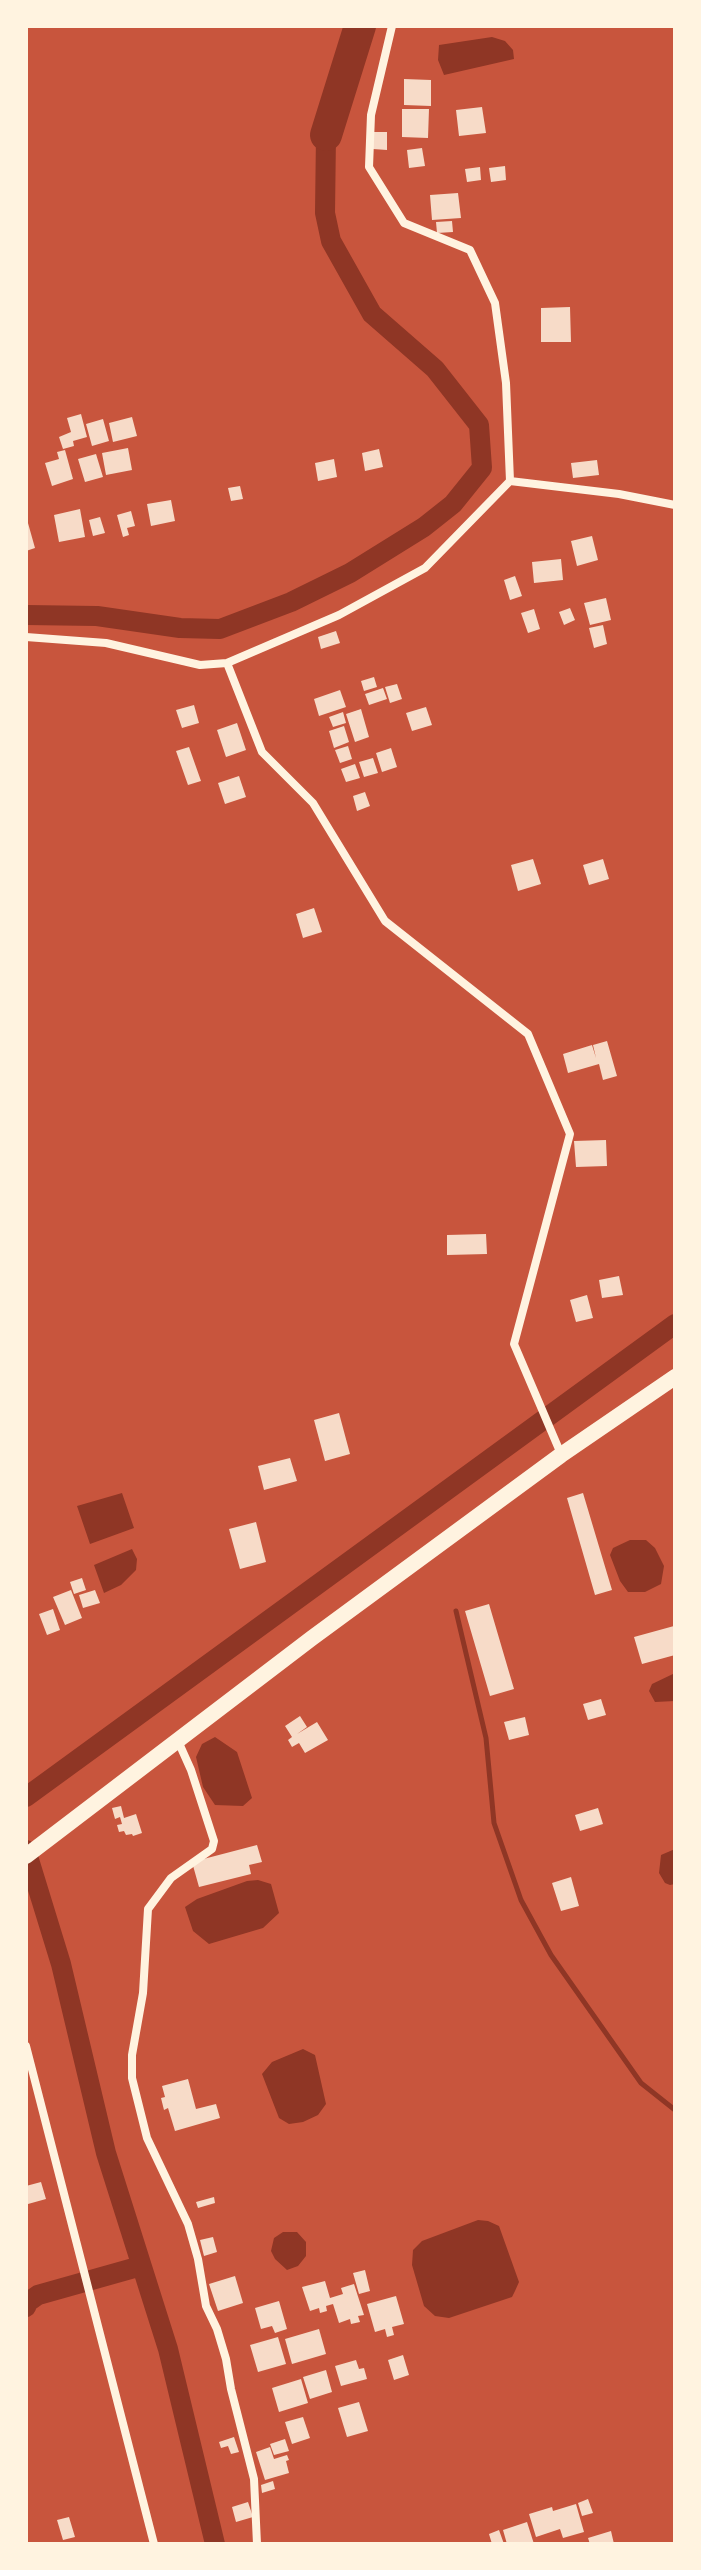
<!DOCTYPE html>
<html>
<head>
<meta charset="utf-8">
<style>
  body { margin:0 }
  #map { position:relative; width:701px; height:2570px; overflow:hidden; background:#c8553d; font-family:Inter,sans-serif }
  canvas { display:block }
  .frame { position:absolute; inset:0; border:28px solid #fff3e0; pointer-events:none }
</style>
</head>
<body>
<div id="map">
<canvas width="701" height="2570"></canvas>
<div class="frame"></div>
</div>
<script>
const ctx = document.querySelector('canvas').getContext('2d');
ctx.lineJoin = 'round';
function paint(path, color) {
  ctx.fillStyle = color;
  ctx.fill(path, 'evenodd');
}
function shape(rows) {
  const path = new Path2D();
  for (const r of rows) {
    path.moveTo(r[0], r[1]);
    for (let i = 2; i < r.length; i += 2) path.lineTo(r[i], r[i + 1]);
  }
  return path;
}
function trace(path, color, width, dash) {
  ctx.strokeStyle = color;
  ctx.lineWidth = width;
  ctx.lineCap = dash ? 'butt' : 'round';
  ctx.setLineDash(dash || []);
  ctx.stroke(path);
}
paint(shape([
  [492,37,505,41,513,50,514,59,444,75,438,60,439,45],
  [122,1493,134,1528,90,1544,77,1506],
  [630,1540,646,1540,655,1548,664,1566,661,1584,645,1592,628,1592,620,1581,610,1555,613,1548],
  [132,1549,137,1559,136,1570,121,1585,104,1593,94,1565],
  [675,1673,675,1701,655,1702,649,1691,652,1684],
  [215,1737,237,1752,252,1798,243,1806,215,1805,203,1787,196,1757,202,1744],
  [675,1849,675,1884,670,1885,665,1883,659,1873,661,1855],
  [258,1880,271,1884,279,1913,263,1928,209,1944,193,1931,185,1907,197,1899,247,1881],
  [303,2049,315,2055,326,2104,318,2115,303,2122,289,2124,279,2118,262,2074,272,2062],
  [478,2220,488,2221,499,2226,519,2282,515,2291,512,2297,449,2318,435,2316,424,2306,412,2265,413,2250,422,2241],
  [283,2232,297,2232,306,2242,306,2256,298,2266,287,2270,275,2259,271,2251,274,2238]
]), '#8f3625');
trace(shape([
  [456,1611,486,1738,494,1823,521,1900,551,1955,641,2083,675,2110]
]), '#8f3625', 5);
trace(shape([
  [26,615,97,616,180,628,220,629,291,602,350,573,424,527,453,504,482,468,479,425,435,369,372,314,331,241,325,213,326,135],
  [26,1797,675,1324],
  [26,1850,61,1964,106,2153,168,2349,215,2544],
  [26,2307,28,2302,38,2295,141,2266]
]), '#8f3625', 20);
trace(shape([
  [326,135,360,26]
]), '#8f3625', 32);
paint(shape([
  [404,79,431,80,431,106,404,105],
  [482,107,486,133,459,136,456,110],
  [402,109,429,109,428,138,402,137],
  [373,132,387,132,387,150,373,149],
  [422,148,425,166,409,168,407,150],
  [505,166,506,180,491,182,489,168],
  [480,167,481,180,467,182,465,169],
  [458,193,461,218,432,220,430,195],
  [452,221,453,232,437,233,436,222],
  [570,307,571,342,541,342,541,308],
  [81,414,87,437,73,441,74,446,63,449,59,437,71,432,67,418],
  [132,417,137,436,113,442,109,423],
  [103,419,109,441,92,446,86,424],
  [128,448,132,470,106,475,102,453],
  [379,449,383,467,365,471,362,453],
  [65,450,73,479,52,486,45,463,59,459,57,452],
  [96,454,103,477,85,482,78,459],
  [334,459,337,477,318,481,315,463],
  [597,460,599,475,573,478,571,463],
  [240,486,243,499,231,501,228,488],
  [171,500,175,521,151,526,147,504],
  [80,509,85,537,59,542,54,515],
  [131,511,135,526,127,528,129,535,123,537,117,515],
  [26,516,35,548,26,551],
  [100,517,105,533,93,536,89,520],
  [592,536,598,560,577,566,571,541],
  [561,559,563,580,534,583,532,562],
  [515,576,522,596,510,600,504,580],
  [606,598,611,620,590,625,584,603],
  [570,608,575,620,564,625,559,612],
  [534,609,540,629,528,633,521,613],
  [603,625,607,644,594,648,589,628],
  [336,631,340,643,321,649,318,637],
  [374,677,377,687,364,691,361,681],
  [397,684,402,699,390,703,385,687],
  [383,688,387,699,369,705,365,694],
  [340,690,346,707,319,716,314,699],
  [194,705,199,723,182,728,176,710],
  [426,707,432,725,412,731,406,713],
  [361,709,369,737,355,742,346,714],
  [343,712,346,723,333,727,329,717],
  [237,723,246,750,226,757,217,730],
  [344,726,349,742,334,748,329,731],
  [348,746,352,759,340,763,335,750],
  [189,747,201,781,188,785,176,751],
  [391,748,397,767,382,772,376,753],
  [373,758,378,773,364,777,359,762],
  [355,764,360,778,346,782,341,769],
  [239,776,246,797,225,804,218,783],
  [365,792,370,806,357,811,353,796],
  [533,859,541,884,518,891,511,865],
  [603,859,609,879,589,885,583,865],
  [314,908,322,932,303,938,296,914],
  [607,1041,617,1076,603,1080,599,1064,568,1073,563,1054,592,1045,596,1058,593,1045],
  [606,1140,607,1166,576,1167,574,1141],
  [486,1234,487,1254,447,1255,447,1235],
  [619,1276,623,1295,602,1298,599,1280],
  [587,1295,593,1318,576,1322,570,1300],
  [339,1413,350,1454,325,1461,314,1420],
  [290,1458,297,1481,264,1490,258,1466],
  [583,1493,612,1590,595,1595,567,1498],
  [256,1522,266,1562,240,1569,229,1529],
  [82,1578,86,1590,74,1594,70,1582],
  [71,1590,82,1618,65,1625,53,1597],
  [95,1590,100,1603,83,1608,79,1595],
  [489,1604,514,1689,490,1696,465,1611],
  [53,1609,60,1630,47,1635,39,1614],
  [674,1626,675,1655,642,1664,634,1637],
  [601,1699,606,1715,588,1720,583,1704],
  [300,1716,307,1727,297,1734,317,1722,328,1740,305,1753,299,1743,292,1747,288,1740,292,1737,285,1726],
  [525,1717,529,1735,509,1740,504,1722],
  [121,1806,124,1818,136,1814,142,1833,133,1836,132,1834,126,1835,124,1831,119,1832,117,1825,122,1824,120,1817,115,1819,112,1808],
  [598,1808,603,1824,580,1831,575,1815],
  [257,1845,262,1862,249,1865,251,1874,199,1887,192,1862],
  [571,1877,579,1906,561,1911,552,1883],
  [188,2079,196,2109,216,2104,220,2118,175,2131,168,2108,164,2110,161,2098,165,2097,162,2086],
  [41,2182,46,2199,28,2204,26,2186],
  [214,2197,215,2203,198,2208,196,2202],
  [213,2237,217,2252,204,2256,200,2240],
  [365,2270,370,2291,359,2294,353,2273],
  [235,2276,243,2303,218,2311,209,2284],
  [325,2281,330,2298,343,2294,341,2288,354,2284,364,2315,358,2316,360,2322,351,2324,350,2319,339,2323,333,2304,326,2306,327,2311,320,2313,319,2308,310,2311,302,2287],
  [396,2296,404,2324,392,2327,394,2335,387,2337,385,2329,375,2332,367,2304],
  [279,2301,287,2329,275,2333,272,2326,261,2329,255,2308],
  [319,2329,326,2354,292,2364,285,2339],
  [278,2337,286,2364,258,2372,250,2345],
  [403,2355,409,2375,394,2380,388,2360],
  [356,2360,359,2369,364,2368,367,2379,341,2386,335,2366],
  [326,2370,332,2392,310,2399,303,2377],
  [301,2379,308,2403,279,2412,272,2388],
  [359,2402,368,2431,347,2437,338,2408],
  [303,2417,310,2438,292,2444,285,2422],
  [234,2437,239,2452,231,2454,228,2446,221,2448,219,2442],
  [285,2439,289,2451,274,2455,270,2444],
  [270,2447,274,2459,287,2455,289,2460,286,2461,289,2473,265,2480,256,2452],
  [273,2481,275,2489,262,2493,261,2485],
  [588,2499,593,2513,582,2516,578,2503],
  [248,2502,253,2517,236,2522,232,2507],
  [576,2504,584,2532,563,2538,560,2529,536,2537,529,2514,552,2507,553,2511],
  [69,2517,75,2537,63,2540,57,2520],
  [527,2522,534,2544,507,2544,503,2530],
  [499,2530,504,2544,492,2544,489,2534],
  [611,2531,614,2544,590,2544,588,2538]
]), '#f7dbc8');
trace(shape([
  [510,481,619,494,675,505],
  [26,637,106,643,200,665,227,663,339,615,425,568,510,481,506,383,495,303,470,250,404,223,369,167,371,115,392,26],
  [227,663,262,752,313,803,385,921,528,1034,570,1134,514,1344,561,1454],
  [178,1741,191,1770,214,1841,212,1849,171,1878,148,1909,143,1993,132,2055,132,2078,147,2138,188,2224,198,2259,206,2306,217,2329,226,2359,231,2389,254,2479,257,2544],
  [26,2046,154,2544]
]), '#fff3e0', 8);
trace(shape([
  [26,1856,312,1638,561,1455,675,1377]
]), '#fff3e0', 16);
</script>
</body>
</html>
